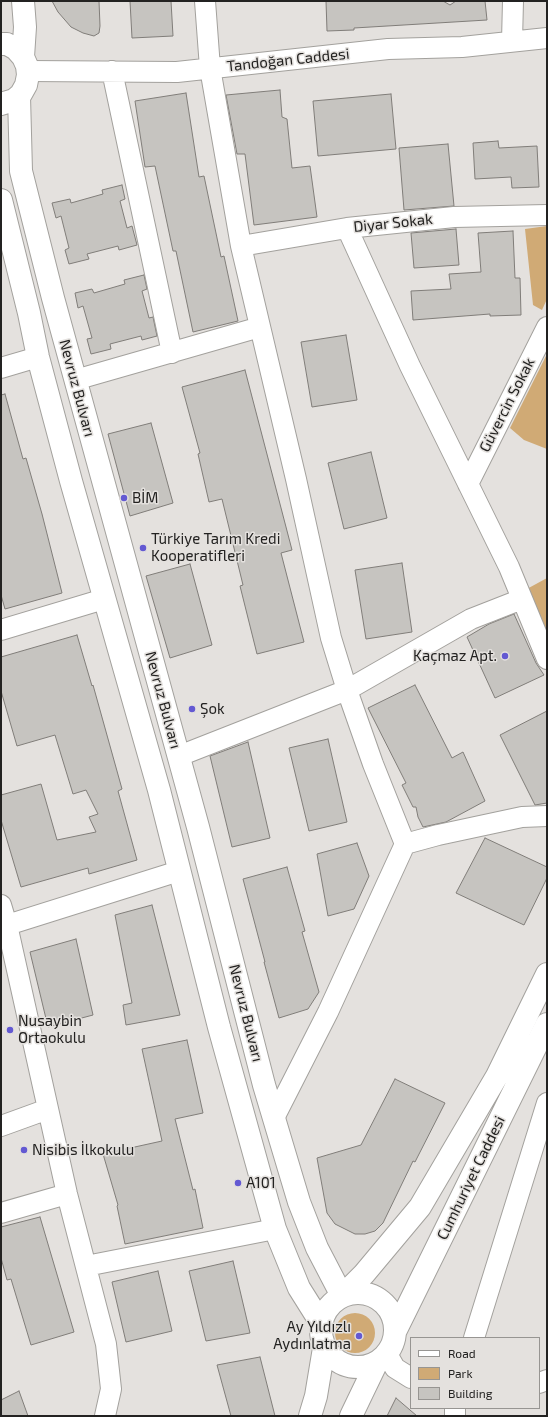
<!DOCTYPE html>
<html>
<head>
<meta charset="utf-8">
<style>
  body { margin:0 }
  #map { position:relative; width:548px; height:1417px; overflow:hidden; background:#e4e1de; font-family:"Exo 2",sans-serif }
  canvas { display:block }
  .frame { position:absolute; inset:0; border:2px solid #232221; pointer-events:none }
  .legend { position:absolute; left:410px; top:1337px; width:130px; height:72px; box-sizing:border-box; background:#e4e1de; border:1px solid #979592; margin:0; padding:5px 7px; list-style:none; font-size:12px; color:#232221 }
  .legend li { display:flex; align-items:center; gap:8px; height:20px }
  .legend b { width:20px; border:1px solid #979592 }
</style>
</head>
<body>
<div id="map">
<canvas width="548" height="1417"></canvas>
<div class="frame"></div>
<ul class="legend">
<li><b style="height:5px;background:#fff"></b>Road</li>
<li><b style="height:11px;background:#d0aa75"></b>Park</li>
<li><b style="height:11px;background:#c6c4c0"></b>Building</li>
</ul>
</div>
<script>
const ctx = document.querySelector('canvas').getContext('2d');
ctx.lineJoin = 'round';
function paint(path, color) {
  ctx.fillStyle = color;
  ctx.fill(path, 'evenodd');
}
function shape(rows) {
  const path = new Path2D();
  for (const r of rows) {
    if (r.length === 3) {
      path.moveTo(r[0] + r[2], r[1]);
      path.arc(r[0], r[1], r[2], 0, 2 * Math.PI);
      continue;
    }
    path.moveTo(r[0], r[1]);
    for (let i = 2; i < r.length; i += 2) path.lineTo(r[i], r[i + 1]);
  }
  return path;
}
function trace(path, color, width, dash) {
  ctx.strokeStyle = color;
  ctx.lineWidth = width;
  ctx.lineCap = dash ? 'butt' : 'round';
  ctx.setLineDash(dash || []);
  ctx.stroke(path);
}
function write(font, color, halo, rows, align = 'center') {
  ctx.font = font + ' "Exo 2",sans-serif';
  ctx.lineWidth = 3;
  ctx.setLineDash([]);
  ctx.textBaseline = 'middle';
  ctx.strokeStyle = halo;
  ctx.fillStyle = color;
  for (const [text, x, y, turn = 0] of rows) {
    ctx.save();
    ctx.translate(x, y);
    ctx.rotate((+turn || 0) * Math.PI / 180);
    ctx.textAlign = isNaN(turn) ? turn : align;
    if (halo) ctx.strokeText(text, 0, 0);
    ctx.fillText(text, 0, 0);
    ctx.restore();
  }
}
paint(shape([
  [547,226,547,299,542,310,533,305,525,229],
  [547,354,547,449,524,440,510,428],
  [547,578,547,636,525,590],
  [355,1333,20]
]), '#d0aa75');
const building = shape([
  [52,1,99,1,100,26,99,33,94,36,83,33,71,27,58,12,52,1],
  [130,1,171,1,173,36,132,38,130,1],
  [326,1,443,1,450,5,456,1,485,1,487,20,354,28,354,30,327,31,326,1],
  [280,90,282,117,287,119,292,168,310,166,317,217,254,225,245,154,237,154,226,95,280,90],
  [186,93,199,177,204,176,221,257,224,256,238,321,193,332,176,251,173,251,155,166,145,167,135,101,186,93],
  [391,94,396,149,318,156,313,101,391,94],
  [498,141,499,148,537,146,539,187,512,188,511,177,475,179,473,143,498,141],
  [448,144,454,206,404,210,399,148,448,144],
  [122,185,125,199,120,201,127,228,132,226,137,245,119,250,118,246,87,254,89,259,69,264,65,250,69,248,61,216,56,218,52,203,70,199,71,203,103,194,102,190,122,185],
  [456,229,459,265,414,268,411,233,456,229],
  [513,231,515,278,520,278,521,315,490,316,490,314,413,320,411,291,451,289,449,274,481,272,478,233,513,231],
  [144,275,147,289,142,291,149,318,153,317,157,336,142,340,141,336,110,344,111,349,91,354,87,339,92,338,83,306,78,308,75,293,92,289,94,293,125,284,124,280,144,275],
  [346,335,357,400,312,407,301,342,346,335],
  [245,370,292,550,281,553,304,642,257,654,240,586,243,585,222,499,209,502,198,454,200,453,182,387,245,370],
  [5,394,23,459,26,458,42,514,62,593,5,609,1,595,1,395,5,394],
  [151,423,173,503,130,516,108,434,151,423],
  [371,452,387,518,344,529,328,463,371,452],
  [402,563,412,632,366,639,355,570,402,563],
  [190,564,212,645,170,658,146,576,190,564],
  [514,614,536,663,544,675,495,698,467,637,489,624,514,614],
  [77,635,92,686,93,685,122,789,118,791,137,860,89,874,88,868,21,887,1,820,1,795,41,784,57,840,96,832,89,817,98,814,86,790,73,794,55,735,17,746,1,691,1,657,77,635],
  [415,685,452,758,463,752,485,801,446,822,423,827,418,817,416,807,413,807,402,785,406,783,368,708,415,685],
  [547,711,547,803,535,805,500,735,547,711],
  [328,739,347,822,309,831,289,748,328,739],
  [248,742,270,838,232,847,210,756,248,742],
  [485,838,547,867,547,878,524,925,456,893,485,838],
  [357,843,369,876,354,909,328,916,317,854,357,843],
  [287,867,305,931,302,932,319,992,308,1009,279,1018,264,962,265,962,243,879,287,867],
  [152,905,180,1015,126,1025,123,1005,132,1003,115,915,152,905],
  [76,939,93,1015,48,1027,30,952,76,939],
  [187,1040,203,1113,175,1119,193,1190,195,1189,203,1228,125,1244,117,1206,118,1205,103,1154,162,1141,142,1049,187,1040],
  [395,1079,445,1103,415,1162,413,1161,383,1223,375,1231,365,1234,355,1234,335,1224,327,1213,317,1158,361,1145,395,1079],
  [40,1217,74,1332,31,1345,11,1279,7,1280,1,1258,1,1227,40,1217],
  [233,1261,250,1333,206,1341,189,1271,233,1261],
  [158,1271,172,1331,126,1342,112,1282,158,1271],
  [260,1357,275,1416,231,1416,217,1365,260,1357],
  [19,1391,28,1416,1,1416,1,1400,19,1391],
  [396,1398,417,1416,387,1416,396,1398]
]);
paint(building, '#c6c4c0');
trace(building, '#807d79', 1);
const minor = shape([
  [205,1,210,68,241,246,296,479,331,638,347,690,373,764,405,844,328,1012,274,1118],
  [512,41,513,1],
  [28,71,177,72,388,49,462,47,547,38],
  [112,71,172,353],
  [347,228,410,366,509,567,547,659],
  [241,246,347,228,454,217,547,215],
  [1,368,38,357],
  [75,380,260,327],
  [468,484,547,327],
  [1,630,104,599],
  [179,756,347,690,471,619,522,599],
  [405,844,438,835,522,817,547,816],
  [1,905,7,925,67,1194,106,1344,111,1389,105,1416],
  [1,927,179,871],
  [1,1126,48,1109],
  [1,1213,67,1194],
  [86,1266,275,1229],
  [474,1338,547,1103],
  [387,1354,395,1368,411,1378],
  [539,1383,547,1380],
  [455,1416,455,1408]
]);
const major = shape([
  [23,1,25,27,23,57],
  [1,44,7,44,16,49,23,57,27,66,28,75,26,85,21,94,14,100,1,104],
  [19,96,21,171,53,298,198,827,264,1085,299,1202,317,1248,342,1296,364,1274,420,1207,497,1076,547,974],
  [1,200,29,313,38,357,71,481,159,790,219,1027,275,1229,299,1288,321,1323],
  [358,1330,37],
  [395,1332,547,1024],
  [310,1416,316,1396,324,1348],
  [351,1416,377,1362]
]);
trace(minor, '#a3a19d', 22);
trace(major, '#a3a19d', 24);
trace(minor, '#fff', 20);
trace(major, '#fff', 22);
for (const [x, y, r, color] of [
  [124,498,4,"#6359d2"],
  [143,548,4,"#6359d2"],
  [505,656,4,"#6359d2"],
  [192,709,4,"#6359d2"],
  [10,1030,4,"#6359d2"],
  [24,1150,4,"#6359d2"],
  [238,1183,4,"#6359d2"],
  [359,1336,4,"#6359d2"]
]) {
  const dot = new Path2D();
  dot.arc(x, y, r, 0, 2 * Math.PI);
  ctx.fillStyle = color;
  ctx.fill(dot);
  trace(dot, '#e4e1de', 1.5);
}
write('15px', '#232221', '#e4e1de', [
  ["Tandoğan Caddesi",288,60,-6],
  ["Diyar Sokak",393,223,-6],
  ["Nevruz Bulvarı",77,388,75],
  ["Güvercin Sokak",507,405,-63],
  ["Nevruz Bulvarı",163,700,75],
  ["Nevruz Bulvarı",246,1013,76],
  ["Cumhuriyet Caddesi",471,1178,-64]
]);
write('15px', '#232221', '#e4e1de', [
  ["BİM",132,498],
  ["Türkiye Tarım Kredi",151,539],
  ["Kooperatifleri",151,556],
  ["Kaçmaz Apt.",497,656,"right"],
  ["Şok",200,709],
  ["Nusaybin",18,1021],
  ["Ortaokulu",18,1038],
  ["Nisibis İlkokulu",32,1150],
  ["A101",246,1183],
  ["Ay Yıldızlı",351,1327,"right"],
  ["Aydınlatma",351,1344,"right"]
], 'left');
</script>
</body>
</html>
